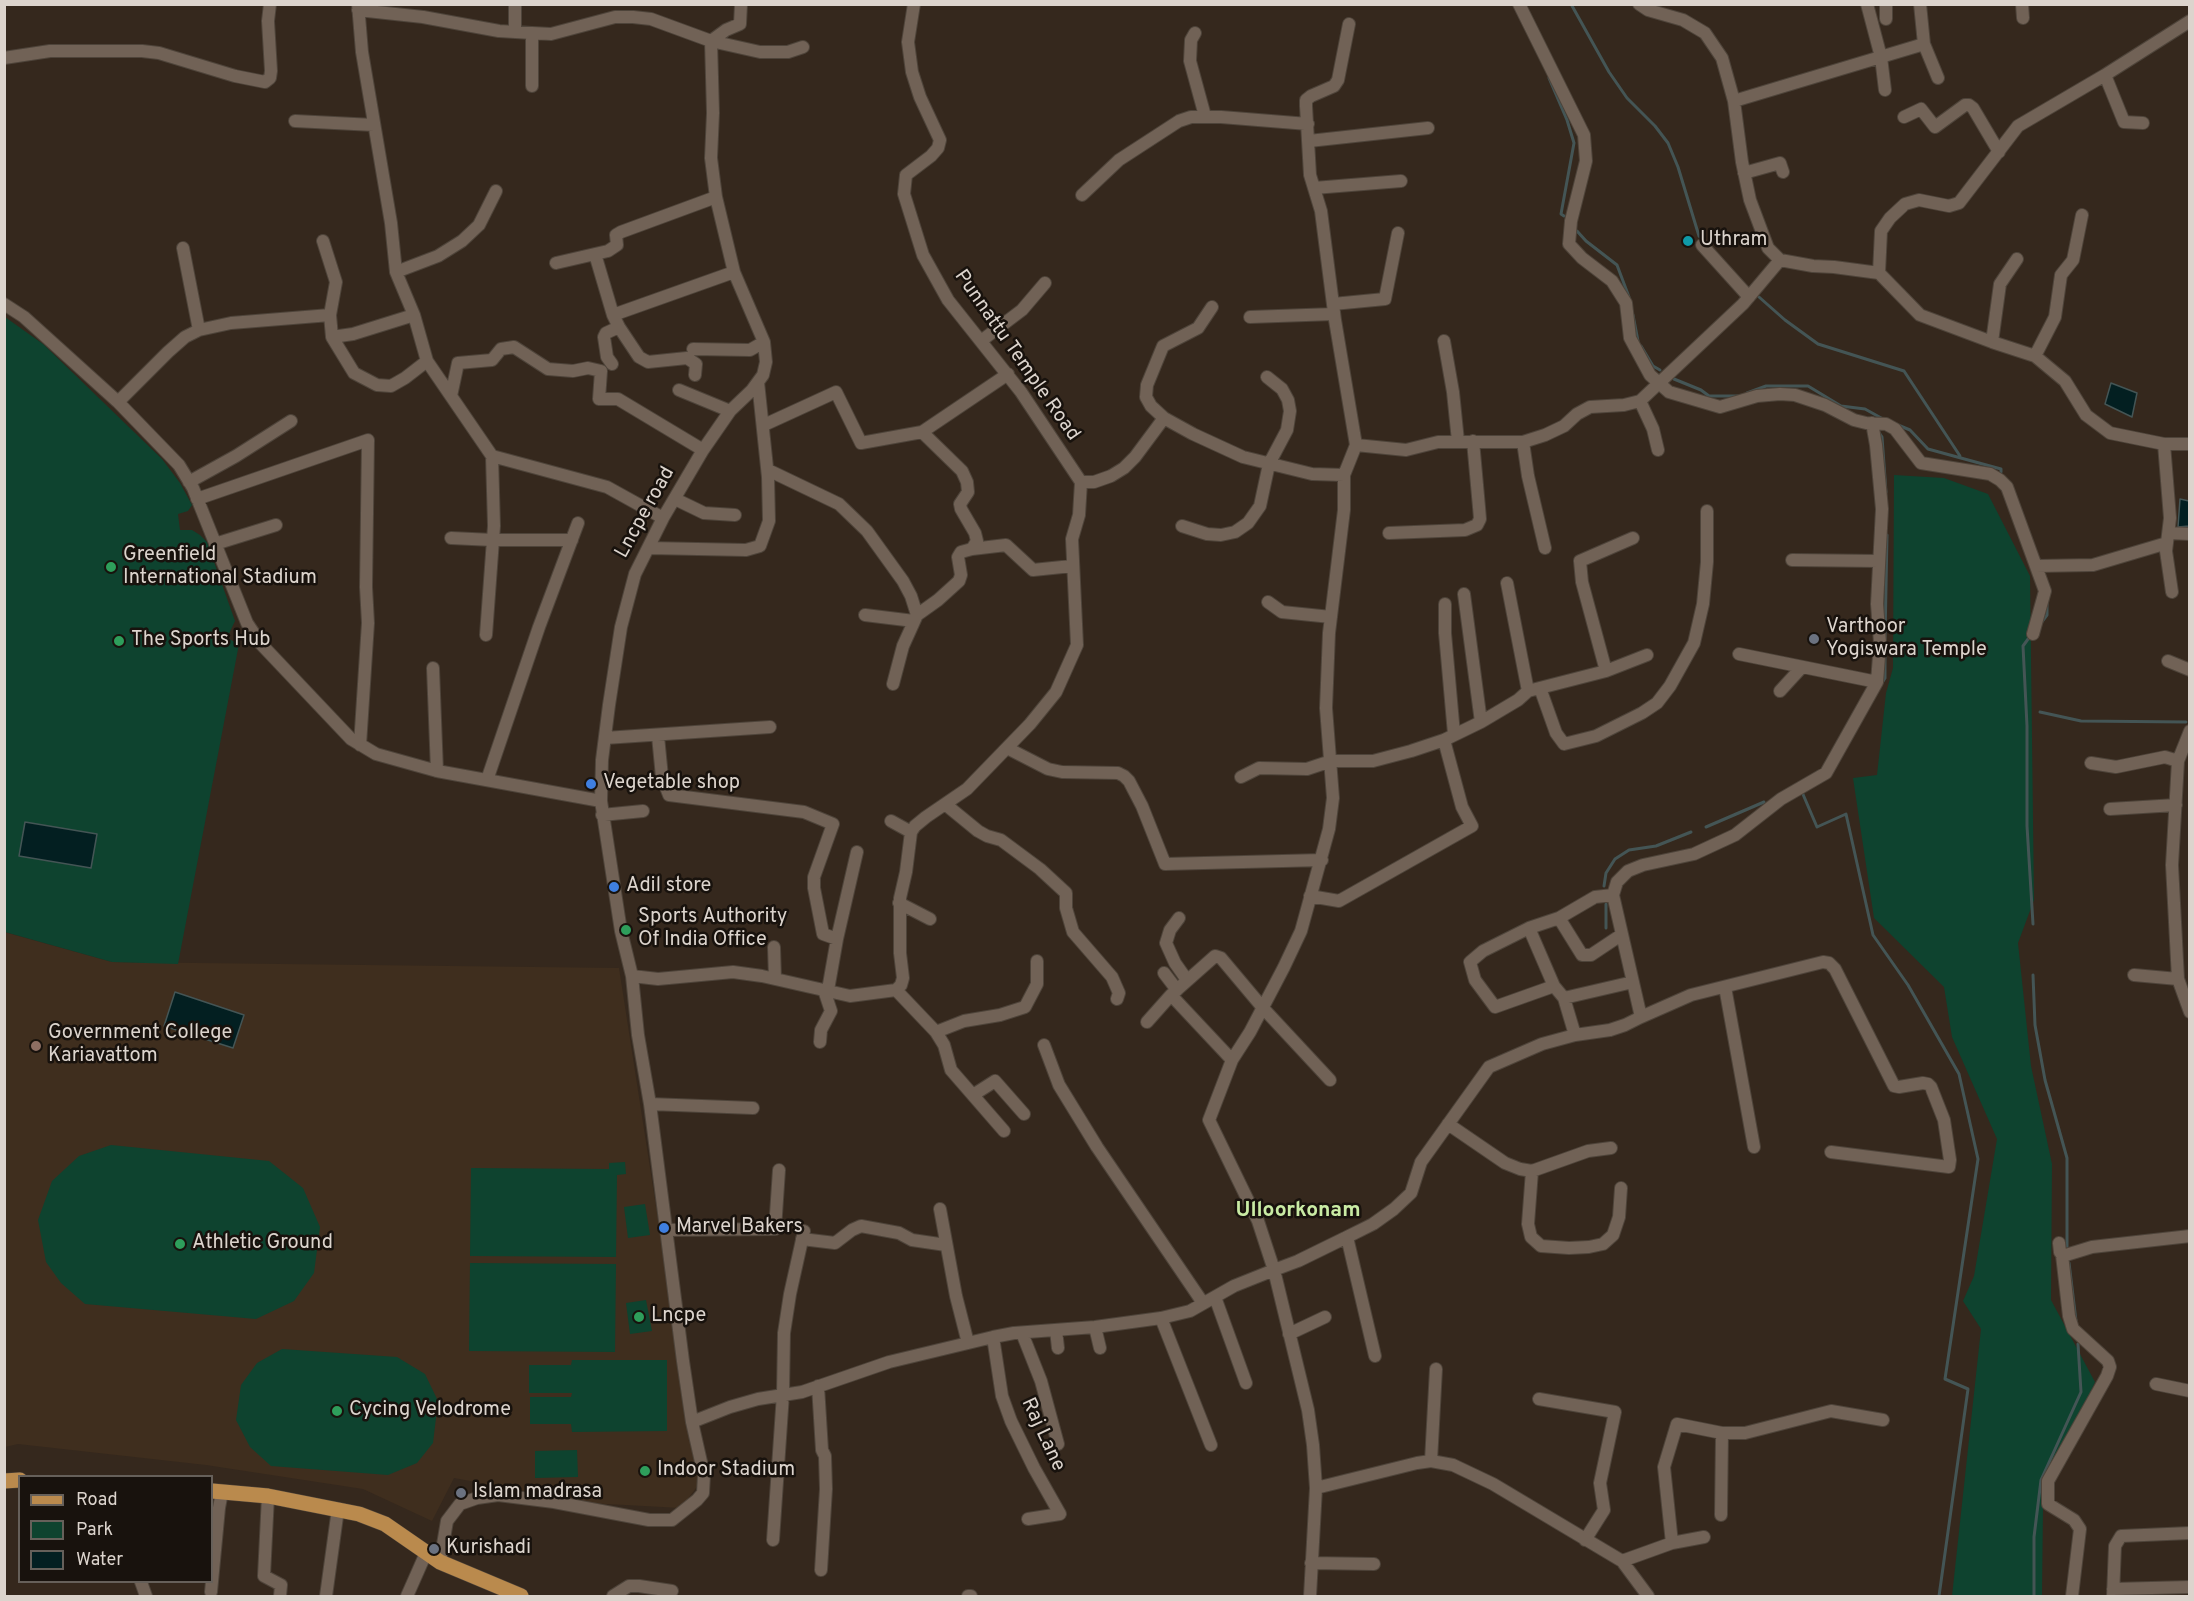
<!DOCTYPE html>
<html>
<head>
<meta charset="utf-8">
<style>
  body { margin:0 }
  #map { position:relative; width:2194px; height:1601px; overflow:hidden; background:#35281d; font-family:Overpass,sans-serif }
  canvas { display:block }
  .frame { position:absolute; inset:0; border:6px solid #dcd4cd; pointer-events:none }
  .legend { position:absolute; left:18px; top:1475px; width:195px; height:108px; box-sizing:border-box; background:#18120d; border:2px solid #66605a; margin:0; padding:8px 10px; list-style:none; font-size:18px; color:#dcd4cd }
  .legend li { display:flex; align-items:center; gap:12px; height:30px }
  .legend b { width:30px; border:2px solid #66605a }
</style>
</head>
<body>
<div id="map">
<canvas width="2194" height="1601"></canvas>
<div class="frame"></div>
<ul class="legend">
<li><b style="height:8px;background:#ba8a4d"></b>Road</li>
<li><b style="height:16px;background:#0e432f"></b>Park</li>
<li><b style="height:16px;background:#031f21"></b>Water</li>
</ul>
</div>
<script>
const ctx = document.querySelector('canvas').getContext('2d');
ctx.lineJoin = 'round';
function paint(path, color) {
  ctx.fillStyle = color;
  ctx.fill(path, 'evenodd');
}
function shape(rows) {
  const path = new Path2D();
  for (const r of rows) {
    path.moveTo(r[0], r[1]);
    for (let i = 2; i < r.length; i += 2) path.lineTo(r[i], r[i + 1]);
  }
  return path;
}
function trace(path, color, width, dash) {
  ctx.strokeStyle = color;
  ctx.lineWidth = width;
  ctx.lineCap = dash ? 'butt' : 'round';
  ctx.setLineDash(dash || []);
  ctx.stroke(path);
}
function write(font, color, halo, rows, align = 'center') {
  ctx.font = font + ' Overpass,sans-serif';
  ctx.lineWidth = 5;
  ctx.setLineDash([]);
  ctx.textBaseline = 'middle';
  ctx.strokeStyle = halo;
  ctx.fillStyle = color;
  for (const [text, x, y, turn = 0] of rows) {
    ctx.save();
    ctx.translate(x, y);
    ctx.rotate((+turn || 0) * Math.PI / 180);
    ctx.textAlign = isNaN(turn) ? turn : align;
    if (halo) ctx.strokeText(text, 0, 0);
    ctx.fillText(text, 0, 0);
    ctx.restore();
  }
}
paint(shape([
  [4,932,112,962,619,968,699,1484,681,1508,588,1503,454,1478,432,1521,363,1489,206,1465,18,1444,5,1447]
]), '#3f2e1e');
paint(shape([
  [5,317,43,344,162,459,180,483,192,505,188,511,178,514,180,530,192,530,200,535,207,542,235,621,227,638,239,644,178,964,112,962,5,932],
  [1894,475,1944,478,1988,494,2030,576,2034,900,2018,943,2031,1066,2052,1164,2051,1300,2095,1382,2043,1507,2042,1596,1952,1596,1981,1329,1963,1301,1974,1276,1997,1139,1952,1037,1944,987,1874,918,1853,778,1877,775,1886,693,1893,668],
  [111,1145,269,1161,303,1188,320,1227,314,1273,294,1301,256,1319,85,1304,61,1283,46,1262,38,1220,52,1181,79,1156],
  [625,1162,626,1174,617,1175,616,1257,470,1256,471,1168,609,1169,609,1163],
  [645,1204,650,1235,628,1238,624,1207],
  [470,1263,616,1264,615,1352,469,1351],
  [646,1300,652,1331,630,1334,626,1303],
  [282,1349,397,1357,425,1374,438,1401,433,1443,417,1463,388,1475,271,1466,250,1447,236,1420,241,1385,257,1363],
  [572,1360,667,1360,667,1431,572,1432,571,1424,530,1424,530,1397,571,1397,572,1393,529,1393,529,1365,571,1365],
  [577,1450,578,1477,535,1478,535,1451]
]), '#0e432f');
const water = shape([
  [2111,383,2137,393,2132,417,2105,404,2111,383],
  [2180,499,2189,501,2189,526,2178,527,2180,499],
  [25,822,97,834,91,868,19,856,25,822],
  [175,992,244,1015,233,1048,164,1026,175,992]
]);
paint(water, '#031f21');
trace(water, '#455', 1.5);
trace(shape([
  [1571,4,1609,72,1627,98,1655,126,1668,143,1678,167,1699,236,1705,241],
  [1549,78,1567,120,1574,143,1561,214,1564,216],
  [1577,231,1586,241,1617,265,1629,297],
  [1759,297,1785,320,1818,344,1904,371,1960,456],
  [1633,315,1638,341],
  [1641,346,1653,366,1660,370],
  [1674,379,1701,390,1709,396,1738,396],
  [1747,393,1766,386,1808,386,1841,406,1865,409,1883,419],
  [1898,425,1910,430,1928,449,2001,469,2001,472],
  [1878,431,1882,437,1886,492],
  [2041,623,2047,615,2047,602],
  [2031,635,2023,646,2027,726,2027,826,2033,924],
  [1885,639,1887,535],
  [1882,683,1885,678,1885,649],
  [2040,712,2081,721,2186,722],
  [1802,792,1817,827,1846,814,1873,935,1908,985,1959,1074,1978,1159,1945,1379,1968,1389,1939,1596],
  [1706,827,1764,802],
  [1604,886,1606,873,1615,859,1629,850,1656,846,1691,832],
  [1606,904,1606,928],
  [2033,975,2035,1025,2045,1080,2067,1158,2067,1247],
  [2069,1263,2076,1321],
  [2034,1596,2034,1537,2041,1480,2081,1392,2078,1344]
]), '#455', 3);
const minor = shape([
  [358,4,362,52,391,223,396,272,414,315,427,361,492,456,494,526,486,635],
  [1519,4,1584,135,1586,161,1571,221,1569,244,1582,258,1612,281,1626,303,1630,338,1650,375,1669,392,1720,407,1757,396,1780,394,1795,395,1825,405,1854,420,1866,423,1886,424,1895,429,1921,463,1990,474,2000,480,2007,487,2045,591,2033,634],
  [1639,4,1648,10,1683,20,1705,33,1722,58,1734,101,1742,162,1750,200,1768,248,1780,260,1813,266,1834,267,1879,273,1920,315,1992,342,2035,356,2065,381,2086,415,2110,433,2164,444,2190,444],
  [1867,4,1881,57,1885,90],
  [1920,4,1924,44,1938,78],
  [2022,4,2023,18],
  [358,10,423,17,499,31,532,33,551,34,615,17,633,17,651,19,711,41,713,113,711,158,716,197,734,272,764,342,766,362,763,375,752,390,730,411,703,450,663,518,635,574,621,627,609,705,602,760,601,801],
  [1886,19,1886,4],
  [1349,24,1338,80,1334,86,1311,96,1306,100,1306,106,1310,175,1321,211,1335,320,1356,445],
  [515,32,515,4],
  [532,33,532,86],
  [1195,33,1191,40,1190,61,1205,116],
  [711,41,760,52,788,52,803,47],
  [711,41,726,30,740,24,741,4],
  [4,58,50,51,142,51,159,53,235,76,265,82,270,78,271,71,268,21,270,4],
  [2105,75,2124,122,2143,123],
  [1734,101,1924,44],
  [1904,117,1921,109,1935,127,1965,105,1969,105,1973,108,1999,152],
  [295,121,374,125],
  [1309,141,1428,128],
  [1744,173,1780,163,1783,172],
  [1314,188,1401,181],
  [1082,195,1119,160,1179,121,1191,117,1221,117,1308,124],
  [323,241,336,282,330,315],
  [1702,245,1749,297],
  [183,248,199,330],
  [595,254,613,315,619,327,639,357,648,362,687,358,696,364,695,375],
  [556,263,608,251,617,245,616,235,621,232,716,197],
  [396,272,438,256,462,241,479,225,496,191],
  [1879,273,1881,231,1890,218,1905,204,1919,200,1949,206,1959,203,2018,126,2105,75,2190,21],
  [4,304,24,317,118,402,179,465,193,488,247,623,261,644,351,739,376,754,437,771,601,801,621,931,632,976,638,1035,650,1104,683,1361,692,1422,704,1475,703,1493,697,1500,672,1520,649,1520,554,1502,498,1495,477,1498,460,1504,447,1521,440,1562],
  [1333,304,1385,299,1398,233],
  [1212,307,1198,328,1163,346,1147,385,1146,397,1151,406,1164,418,1193,434,1243,457,1312,474,1344,475],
  [613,315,734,272],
  [1250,317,1334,314],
  [332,337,354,373,377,385,391,386,405,378,427,361],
  [981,341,1022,310,1045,283],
  [1444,341,1453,392,1458,441],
  [1992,342,2000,284,2017,259],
  [693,349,750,350,764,342],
  [2035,356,2055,317,2061,275,2073,260,2082,215],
  [612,364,607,357,604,337,606,333,619,327],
  [679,390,730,411],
  [451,396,458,363,492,360,501,349,514,347,548,369,573,371,588,368,601,371,599,399,618,399,703,450],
  [1640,401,1653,429,1658,450],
  [118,402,168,352,185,337,199,330,231,323,330,315,332,337,353,334,414,315],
  [764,425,836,392,861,443,922,432,1008,374],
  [1523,442,1528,476,1545,548],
  [2164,444,2170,518,2166,551,2172,592],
  [492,456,607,487,663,518],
  [768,470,839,504,867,531,903,581,911,596,917,615],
  [189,482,236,456,291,421],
  [1081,482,1094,482,1111,476,1124,468,1135,457,1164,418],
  [197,499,368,440,366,587,368,623,360,745],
  [675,499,704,513,735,515],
  [1182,526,1207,534,1221,535,1235,532,1248,523,1260,506,1269,464,1287,430,1290,411,1288,400,1282,389,1267,377],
  [1389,533,1465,530,1477,525,1480,519,1479,507,1473,441],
  [2169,533,2190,534],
  [451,538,493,540,572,540],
  [215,544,276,525],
  [649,548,746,550,760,546,769,521,768,477,758,382],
  [972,549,1006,545,1033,570,1072,566],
  [1792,560,1879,561],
  [2036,566,2093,565,2167,543],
  [1507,583,1528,691],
  [1464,594,1481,722],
  [1268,602,1282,612,1331,617],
  [1445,604,1445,633,1454,734],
  [865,615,914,621],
  [1739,654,1877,682],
  [2168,661,2190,670],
  [433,668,437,771],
  [1606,671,1582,582,1580,561,1633,538],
  [893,684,903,646,917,615,938,600,959,581,961,575,958,557,961,552,972,549,977,541,975,533,961,509,960,504,968,492,967,482,962,471,922,432],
  [1540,688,1556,733,1564,744,1596,736,1642,713,1657,703,1670,686,1694,643,1703,604,1707,562,1707,511],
  [1780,691,1802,667],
  [2190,731,2178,761,2172,865,2178,979,2190,1012],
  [658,736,662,777,669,795,804,812,833,824,814,877,814,888,823,934,837,939],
  [605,738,770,727],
  [1007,748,1048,769,1062,772,1118,773,1124,776,1129,781,1142,806,1165,864,1322,860],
  [2091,763,2116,767,2165,757,2178,761],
  [1241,777,1259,768,1307,769,1331,761,1373,761,1411,751,1444,740,1481,722,1518,700,1528,691,1606,671,1647,655],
  [487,780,539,627,578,523],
  [945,804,978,831,987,836,1001,840,1040,869,1066,893,1066,908,1073,932,1112,977,1119,993,1117,999],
  [2110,809,2176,805],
  [602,815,643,811],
  [891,821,911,832],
  [1310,896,1339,901,1472,826,1462,807,1444,740],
  [899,903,930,919],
  [1179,918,1170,930,1166,943,1175,963,1187,980],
  [1559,918,1595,897,1613,895],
  [1529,928,1554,986,1564,998,1575,1035],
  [774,947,775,979],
  [1164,973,1177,990],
  [2134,975,2178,979],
  [632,976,658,979,733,972,762,976,850,996,896,990,901,985,903,978,900,953,900,898,906,872,911,832,915,826,926,817,967,789,1030,724,1056,692,1077,645,1072,539,1079,515,1081,482,1021,392,948,300,923,255,904,194,906,175,931,156,938,148,940,140,920,97,912,72,908,42,914,4],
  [1554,986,1495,1007,1475,980,1470,962,1483,951,1529,928,1559,918,1582,955,1591,955,1621,935],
  [1725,987,1754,1147],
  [828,990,837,939,857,852],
  [896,990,936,1032,944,1045,951,1070,1004,1131],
  [1171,995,1232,1060],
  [1564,998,1633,982],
  [1641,1017,1691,995,1823,962,1829,963,1835,969,1894,1086,1899,1087,1923,1083,1928,1084,1931,1087,1944,1120,1950,1160,1949,1167,1831,1152],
  [1147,1022,1171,995,1215,956,1221,958,1263,1008,1330,1080],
  [936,1032,964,1021,1000,1015,1025,1007,1037,984,1037,961],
  [820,1042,821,1030,831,1011,824,990],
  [1044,1045,1059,1085,1097,1147,1203,1303],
  [973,1095,995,1081,1024,1114],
  [650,1104,753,1108],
  [1448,1124,1505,1163,1520,1169,1532,1171,1588,1151,1611,1148],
  [1532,1171,1528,1224,1531,1237,1541,1246,1569,1248,1589,1247,1603,1244,1613,1235,1619,1217,1621,1188],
  [940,1209,956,1296,968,1343],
  [668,1230,775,1229,779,1170],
  [1347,1237,1375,1356],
  [802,1239,835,1243,852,1230,861,1226,899,1233,912,1240,946,1245],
  [2059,1243,2060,1252,2062,1255,2066,1255,2092,1247,2190,1236],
  [2062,1255,2069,1316,2073,1329,2108,1361,2110,1367,2107,1376,2048,1481,2048,1504,2074,1520,2080,1529,2072,1596],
  [1215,1297,1246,1383],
  [1161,1318,1211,1445],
  [1095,1327,1100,1348],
  [1056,1330,1058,1348],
  [1022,1333,1041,1381,1058,1444],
  [1289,1334,1325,1317],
  [993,1337,1002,1396,1011,1421,1034,1468,1060,1514,1028,1519],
  [2156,1384,2190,1391],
  [818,1386,822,1450,825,1456,826,1489,821,1570],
  [1539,1399,1615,1412,1600,1483,1604,1510,1585,1540],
  [692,1422,730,1407,758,1399,802,1392,889,1362,993,1337,1014,1333,1095,1327,1161,1318,1190,1311,1234,1286,1274,1270,1258,1221,1209,1120,1232,1060,1250,1032,1284,967,1301,931,1329,829,1333,798,1326,708,1329,633,1344,510,1344,475,1356,445,1406,450,1438,442,1523,442,1545,435,1564,426,1577,414,1590,407,1624,405,1640,401,1743,304,1780,260],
  [1431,1461,1436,1369],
  [1316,1488,1417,1463,1431,1461,1453,1465,1493,1484,1622,1561,1648,1596],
  [268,1496,264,1576,281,1585,280,1596],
  [1721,1515,1722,1433],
  [773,1540,783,1394,784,1333,790,1294,804,1231],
  [1672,1543,1704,1537],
  [1622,1561,1672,1543,1664,1467,1677,1424,1722,1433,1745,1433,1831,1411,1883,1420],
  [1311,1563,1374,1564],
  [141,1582,146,1596],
  [2113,1589,2190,1587],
  [211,1592,219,1508,222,1492],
  [326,1596,338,1509],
  [407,1596,426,1553],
  [613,1596,629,1586,639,1586,672,1591],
  [968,1596,971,1596],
  [1310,1596,1316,1488,1313,1445,1308,1410,1274,1270,1298,1261,1347,1237,1373,1224,1394,1209,1411,1193,1421,1162,1489,1067,1542,1044,1575,1035,1610,1030,1625,1025,1641,1017,1613,895,1617,882,1628,871,1643,865,1694,854,1735,835,1781,799,1826,773,1877,682,1880,643,1877,604,1882,509,1876,445,1872,423],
  [2113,1596,2115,1546,2121,1536,2190,1533]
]);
const major = shape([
  [4,1481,20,1480],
  [212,1491,268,1496,359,1514,385,1524,440,1562,521,1596]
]);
trace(minor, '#4e443a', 14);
trace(major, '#4e443a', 16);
trace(minor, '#716256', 12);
trace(major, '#ba8a4d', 15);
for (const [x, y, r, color] of [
  [1688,241,6,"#0f9aa8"],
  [111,567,6,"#2e9e5b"],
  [1814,639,6,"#6b7280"],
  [119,641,6,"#2e9e5b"],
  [591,784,6,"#3f7fe0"],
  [614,887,6,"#3f7fe0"],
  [626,930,6,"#2e9e5b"],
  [36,1046,6,"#8d6e63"],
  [664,1228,6,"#3f7fe0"],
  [180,1244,6,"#2e9e5b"],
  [639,1317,6,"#2e9e5b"],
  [337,1411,6,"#2e9e5b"],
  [645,1471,6,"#2e9e5b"],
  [461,1493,6,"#6b7280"],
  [434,1549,6,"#6b7280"]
]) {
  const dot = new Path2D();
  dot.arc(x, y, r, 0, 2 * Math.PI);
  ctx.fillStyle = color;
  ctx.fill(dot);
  trace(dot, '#18120d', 2);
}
write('20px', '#dcd4cd', '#18120d', [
  ["Uthram",1700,241],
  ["Greenfield",123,556],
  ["International Stadium",123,579],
  ["Varthoor",1826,628],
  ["Yogiswara Temple",1826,651],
  ["The Sports Hub",131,641],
  ["Vegetable shop",603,784],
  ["Adil store",626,887],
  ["Sports Authority",638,918],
  ["Of India Office",638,941],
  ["Government College",48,1034],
  ["Kariavattom",48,1057],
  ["Marvel Bakers",676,1228],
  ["Athletic Ground",192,1244],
  ["Lncpe",651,1317],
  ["Cycing Velodrome",349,1411],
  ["Indoor Stadium",657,1471],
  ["Islam madrasa",473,1493],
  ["Kurishadi",446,1549]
], 'left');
write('20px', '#dcd4cd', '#18120d', [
  ["Punnattu Temple Road",1016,356,55],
  ["Lncpe road",646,513,-61],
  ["Raj Lane",1042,1435,65]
]);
write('bold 21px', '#c9eba4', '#18120d', [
  ["Ulloorkonam",1298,1212]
]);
</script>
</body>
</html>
